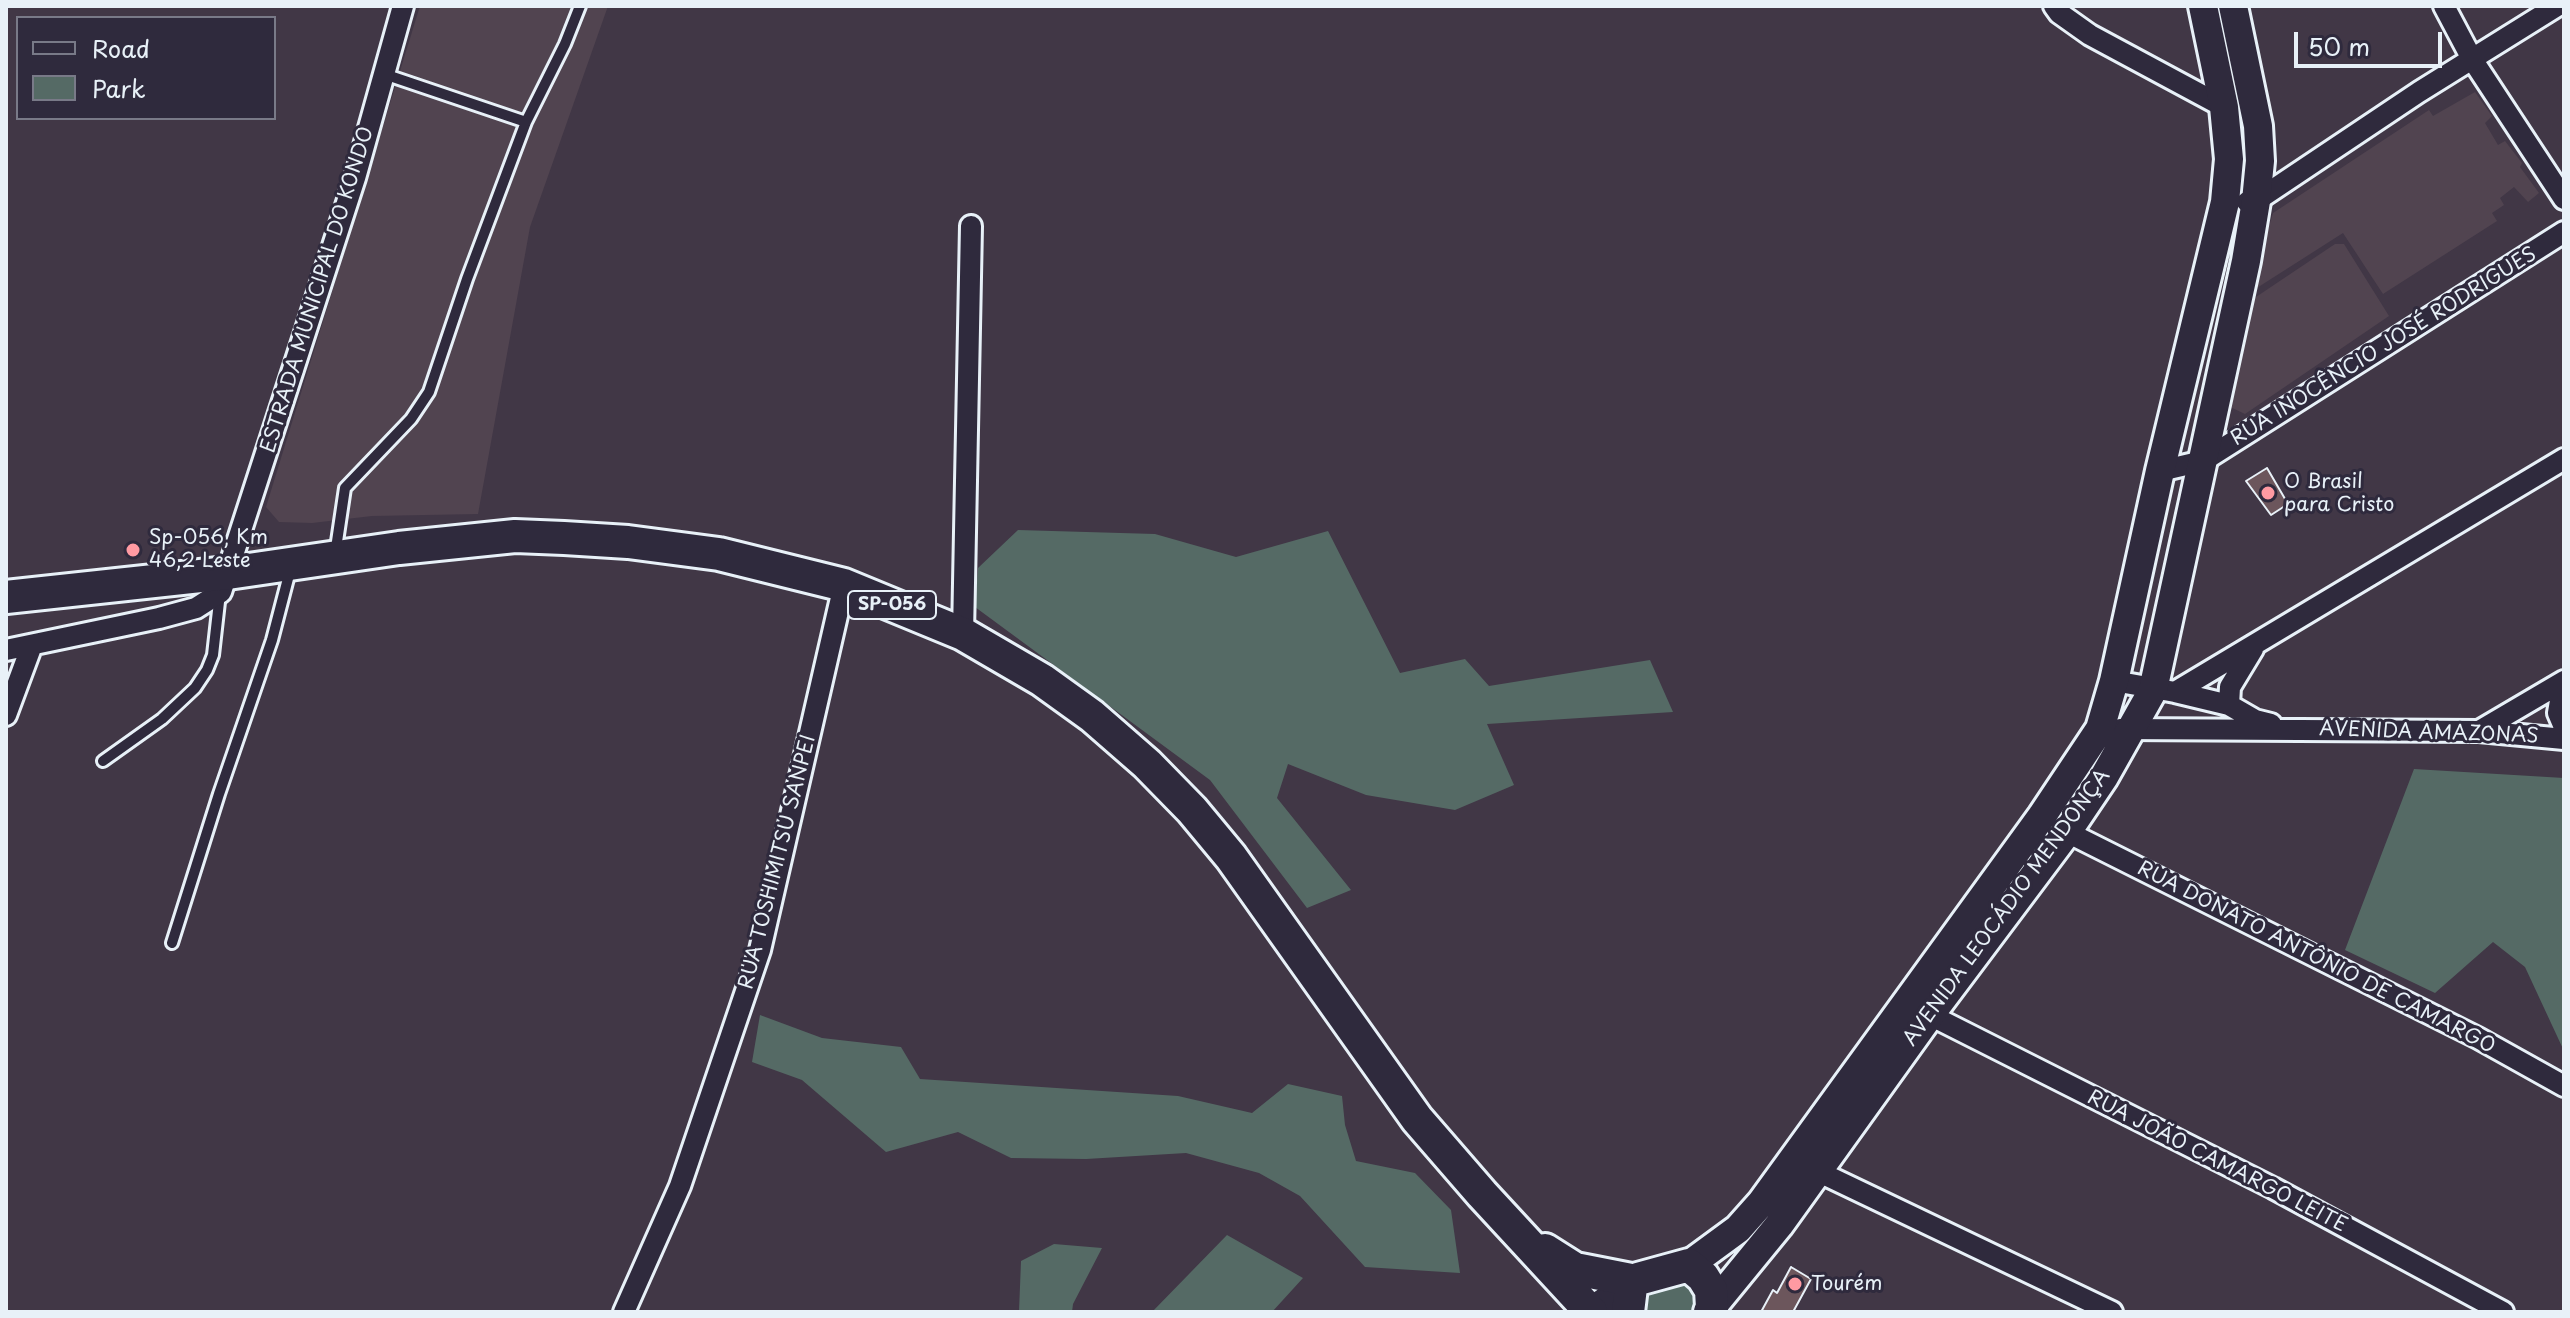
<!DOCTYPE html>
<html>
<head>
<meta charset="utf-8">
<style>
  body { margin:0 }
  #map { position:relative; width:2570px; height:1318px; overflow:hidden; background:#413746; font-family:"Playpen Sans",sans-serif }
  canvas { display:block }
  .frame { position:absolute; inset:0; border:8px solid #e8f1f8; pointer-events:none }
  .legend { position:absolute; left:16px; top:16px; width:260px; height:104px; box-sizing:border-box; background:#2f2a3d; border:2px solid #797a88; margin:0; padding:10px 14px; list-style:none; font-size:24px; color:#e8f1f8 }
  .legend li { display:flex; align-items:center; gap:16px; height:40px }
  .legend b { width:40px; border:2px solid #797a88 }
  .scale { position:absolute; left:2294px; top:32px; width:148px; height:36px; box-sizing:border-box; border:4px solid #e8f1f8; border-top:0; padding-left:10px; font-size:24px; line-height:28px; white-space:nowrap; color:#e8f1f8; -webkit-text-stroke:6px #2f2a3d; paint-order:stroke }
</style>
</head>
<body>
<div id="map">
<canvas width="2570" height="1318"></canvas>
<div class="frame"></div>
<ul class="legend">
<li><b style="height:10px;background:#2f2a3d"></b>Road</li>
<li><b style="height:22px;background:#556a65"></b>Park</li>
</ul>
<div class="scale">50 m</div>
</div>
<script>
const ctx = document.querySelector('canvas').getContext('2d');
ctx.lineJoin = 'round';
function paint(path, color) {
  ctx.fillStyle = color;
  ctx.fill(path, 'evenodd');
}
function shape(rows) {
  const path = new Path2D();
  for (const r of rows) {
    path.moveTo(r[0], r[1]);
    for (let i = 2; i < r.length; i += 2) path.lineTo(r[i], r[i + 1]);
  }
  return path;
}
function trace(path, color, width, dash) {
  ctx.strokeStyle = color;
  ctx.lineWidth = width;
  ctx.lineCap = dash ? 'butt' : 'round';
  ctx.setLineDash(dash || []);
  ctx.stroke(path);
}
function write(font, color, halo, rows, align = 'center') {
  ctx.font = font + ' "Playpen Sans",sans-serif';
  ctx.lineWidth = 6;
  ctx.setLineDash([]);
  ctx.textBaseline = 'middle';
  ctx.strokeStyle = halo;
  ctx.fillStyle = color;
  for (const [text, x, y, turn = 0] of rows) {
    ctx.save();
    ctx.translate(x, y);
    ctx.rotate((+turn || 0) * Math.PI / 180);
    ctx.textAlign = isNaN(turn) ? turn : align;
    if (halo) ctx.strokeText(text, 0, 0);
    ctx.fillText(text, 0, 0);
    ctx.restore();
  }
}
paint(shape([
  [420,6,608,6,530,227,478,514,372,516,312,523,279,522,266,507],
  [2475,92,2492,116,2485,123,2498,145,2505,141,2522,163,2520,167,2539,193,2528,202,2514,187,2500,198,2504,205,2492,213,2497,221,2383,294,2343,233,2249,293,2273,213,2429,110,2433,116],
  [2335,244,2344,244,2389,316,2245,414,2226,405,2239,315,2253,299]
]), '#514450');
paint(shape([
  [1018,530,1155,534,1236,557,1328,531,1400,673,1465,659,1489,686,1650,660,1673,712,1487,724,1514,785,1455,810,1366,795,1288,764,1277,798,1351,890,1307,908,1210,780,975,607,978,568],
  [2414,769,2564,778,2564,1051,2525,967,2493,942,2435,993,2345,950],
  [760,1015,822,1038,901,1047,920,1079,1178,1096,1252,1113,1288,1084,1342,1096,1345,1125,1356,1161,1415,1173,1451,1210,1460,1273,1365,1267,1300,1196,1259,1173,1186,1153,1086,1159,1011,1158,958,1132,886,1152,802,1080,752,1062],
  [1227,1235,1303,1278,1272,1312,1152,1312],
  [1054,1244,1102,1248,1073,1304,1072,1312,1019,1312,1021,1261],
  [1669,1283,1687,1284,1697,1290,1700,1312,1640,1312,1643,1293]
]), '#556a65');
const building = shape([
  [2267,468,2288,504,2271,515,2246,481,2267,468],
  [1791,1267,1811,1279,1793,1312,1761,1312,1773,1290,1777,1293,1791,1267]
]);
paint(building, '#6c565c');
trace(building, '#e8f1f8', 2);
const lane = shape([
  [384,74,526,122],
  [335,555,345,488,411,419,429,392,467,279,526,122,565,44,580,6],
  [103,761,162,719,195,688,207,670,213,655,220,593],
  [172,943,219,794,272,640,291,567]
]);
const street = shape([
  [2054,6,2059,13,2090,35,2224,107],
  [2444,6,2472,59,2564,199],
  [2247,202,2256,201,2419,92,2557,6],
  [2160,471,2203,461,2564,232],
  [963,634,971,226],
  [6,650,159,618,196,608,221,592,355,178,403,6],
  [2114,681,2175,692,2229,705,2255,720,2271,724],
  [2175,692,2564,459],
  [2564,694,2560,701,2558,713,2564,727],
  [2229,705,2230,687,2253,649],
  [6,715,32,645],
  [2120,729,2479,731,2564,739],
  [2479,731,2564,681],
  [2067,832,2478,1038,2564,1086],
  [1920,1010,2273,1188,2503,1312],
  [1817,1171,2112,1312],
  [624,1312,680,1186,760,950,844,585]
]);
const secondary = shape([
  [1689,1265,1738,1229,1762,1202,2042,816,2100,729,2114,681,2160,471,2225,202,2229,159,2224,107,2203,6],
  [1712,1307,1779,1225,1929,1016,2067,832,2104,777,2153,690,2246,261,2256,201,2260,161,2258,126,2233,6],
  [1590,1312,1638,1279]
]);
const primary = shape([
  [6,597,228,573,399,548,515,536,564,538,628,542,719,554,844,585,963,634,1042,680,1092,716,1147,764,1192,810,1231,857,1417,1119,1482,1194,1591,1312],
  [1545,1250,1575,1269,1636,1281],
  [1628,1312,1631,1287,1638,1279,1689,1265,1703,1277,1711,1290,1712,1307,1710,1312]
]);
trace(lane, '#e8f1f8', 16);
trace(street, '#e8f1f8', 26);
trace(secondary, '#e8f1f8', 34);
trace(primary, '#e8f1f8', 38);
trace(lane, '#2f2a3d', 10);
trace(street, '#2f2a3d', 20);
trace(secondary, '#2f2a3d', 28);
trace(primary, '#2f2a3d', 32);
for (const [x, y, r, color] of [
  [2268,493,8,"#ff9aa2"],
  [133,550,8,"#ff9aa2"],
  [1795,1284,8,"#ff9aa2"]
]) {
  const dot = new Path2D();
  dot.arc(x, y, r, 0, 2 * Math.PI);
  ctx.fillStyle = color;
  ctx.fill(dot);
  trace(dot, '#2f2a3d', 3);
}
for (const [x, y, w] of [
  [892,605,88]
]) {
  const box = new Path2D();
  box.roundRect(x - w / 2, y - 14, w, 28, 6);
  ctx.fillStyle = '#2f2a3d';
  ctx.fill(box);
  trace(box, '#e8f1f8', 2);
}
write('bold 18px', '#e8f1f8', null, [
  ["SP-056",892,605]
]);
write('20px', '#e8f1f8', '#2f2a3d', [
  ["ESTRADA MUNICIPAL DO KONDO",318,290,-73],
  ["RUA INOCÊNCIO JOSÉ RODRIGUES",2384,347,-32],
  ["AVENIDA AMAZONAS",2429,733,2],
  ["RUA TOSHIMITSU SANPEI",778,862,-76],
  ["AVENIDA LEOCÁDIO MENDONÇA",2007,908,-54],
  ["RUA DONATO ANTÔNIO DE CAMARGO",2316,958,27],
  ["RUA JOÃO CAMARGO LEITE",2217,1162,27]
]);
write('20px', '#e8f1f8', '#2f2a3d', [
  ["O Brasil",2284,482],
  ["para Cristo",2284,505],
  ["Sp-056, Km",149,538],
  ["46,2 Leste",149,561],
  ["Tourém",1811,1284]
], 'left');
</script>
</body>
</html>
